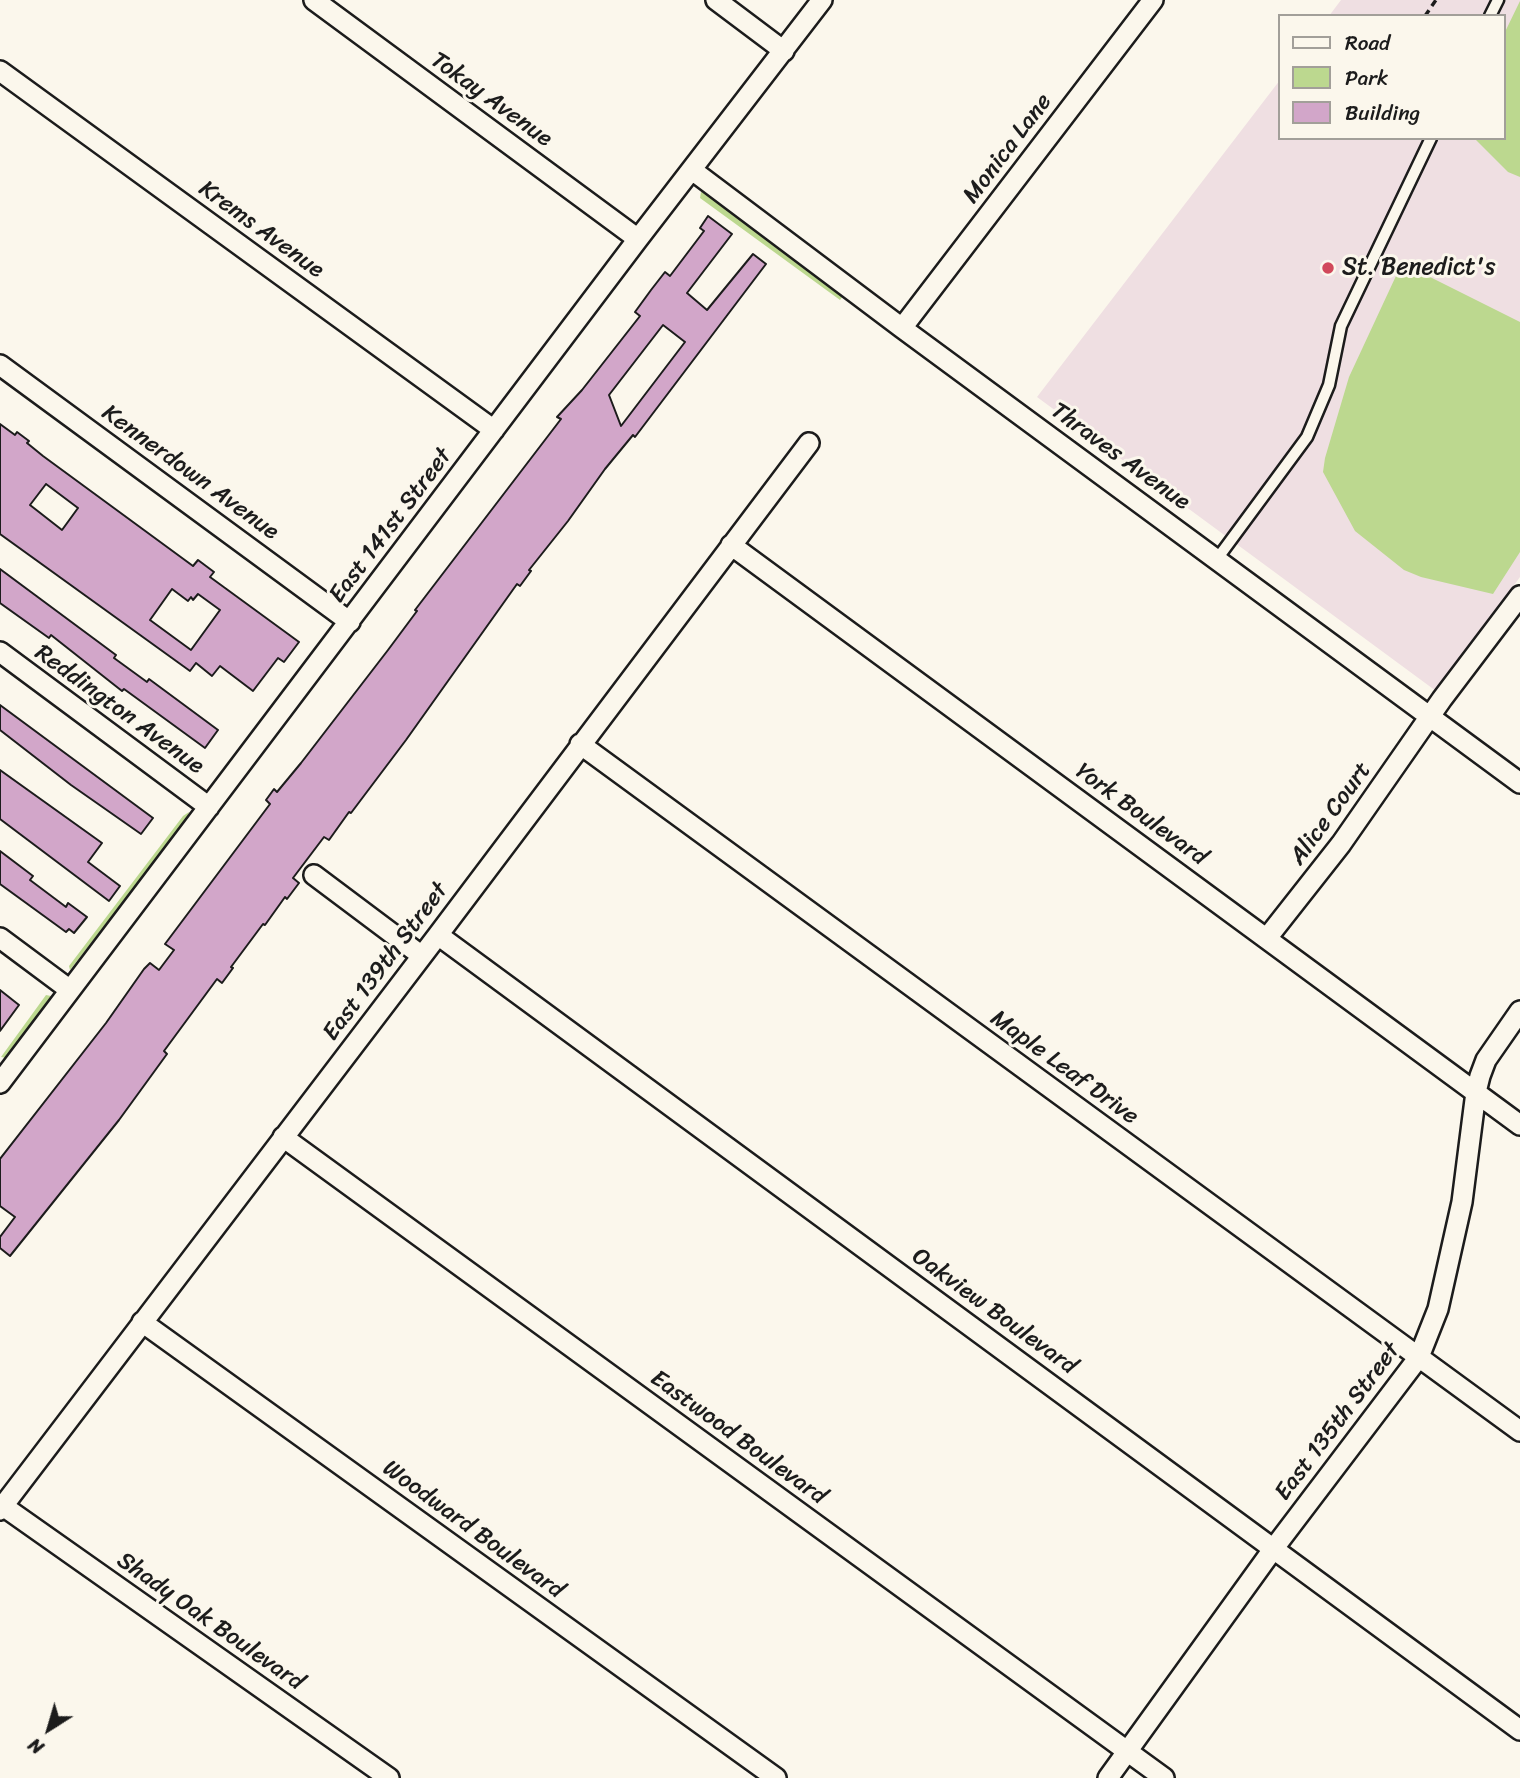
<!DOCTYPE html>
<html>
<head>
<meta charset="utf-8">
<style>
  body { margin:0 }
  #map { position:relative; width:1520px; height:1778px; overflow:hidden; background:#fbf7ec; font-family:Sriracha,sans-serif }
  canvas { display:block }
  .legend { position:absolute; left:1278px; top:14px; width:228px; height:126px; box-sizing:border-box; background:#fbf7ec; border:2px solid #a29f99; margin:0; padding:9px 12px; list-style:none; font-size:21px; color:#1c1c1c }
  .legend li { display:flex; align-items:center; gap:14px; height:35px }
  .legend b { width:35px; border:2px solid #a29f99 }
  .north { position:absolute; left:14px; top:1694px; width:70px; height:70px; -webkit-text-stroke:5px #fbf7ec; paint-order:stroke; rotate:217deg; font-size:19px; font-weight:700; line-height:28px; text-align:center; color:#1c1c1c }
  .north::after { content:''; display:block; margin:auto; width:24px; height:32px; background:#1c1c1c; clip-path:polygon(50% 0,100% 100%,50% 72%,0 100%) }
</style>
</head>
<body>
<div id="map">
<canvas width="1520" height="1778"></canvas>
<ul class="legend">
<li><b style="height:9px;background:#fbf7ec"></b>Road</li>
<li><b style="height:19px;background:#bcd88f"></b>Park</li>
<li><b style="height:19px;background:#d2a6c9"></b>Building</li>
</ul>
<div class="north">N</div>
</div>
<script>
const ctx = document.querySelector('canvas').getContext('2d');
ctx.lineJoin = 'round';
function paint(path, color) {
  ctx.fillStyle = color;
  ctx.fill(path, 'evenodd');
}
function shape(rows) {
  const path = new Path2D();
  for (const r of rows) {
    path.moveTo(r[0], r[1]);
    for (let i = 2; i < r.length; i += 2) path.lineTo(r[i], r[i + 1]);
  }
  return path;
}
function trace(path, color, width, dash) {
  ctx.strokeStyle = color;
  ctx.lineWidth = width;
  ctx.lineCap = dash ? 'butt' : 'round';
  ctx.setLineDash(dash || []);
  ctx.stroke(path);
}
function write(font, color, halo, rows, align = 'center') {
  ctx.font = font + ' Sriracha,sans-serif';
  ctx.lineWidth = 6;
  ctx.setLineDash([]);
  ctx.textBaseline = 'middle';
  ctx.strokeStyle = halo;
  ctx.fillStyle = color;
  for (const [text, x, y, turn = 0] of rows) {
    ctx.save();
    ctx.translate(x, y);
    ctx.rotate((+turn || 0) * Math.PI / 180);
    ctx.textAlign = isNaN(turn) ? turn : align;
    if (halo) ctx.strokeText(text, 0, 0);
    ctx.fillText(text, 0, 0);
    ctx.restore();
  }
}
paint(shape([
  [1341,0,1520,0,1520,577,1436,691,1037,397,1280,80,1280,138,1504,138,1504,16,1329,16]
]), '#efdfe2');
paint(shape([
  [1520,1,1520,177,1508,172,1474,138,1504,138,1504,34],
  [701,192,710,195,843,296,840,300,700,198],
  [1402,263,1520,322,1520,552,1493,594,1421,577,1404,570,1355,531,1323,472,1325,458,1349,377],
  [189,812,187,819,70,970,69,966,183,816],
  [46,995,51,996,46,1006,7,1058,1,1057]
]), '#bcd88f');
const building = shape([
  [708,216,732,234,687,293,707,310,753,254,766,264,635,437,633,435,605,469,568,521,529,570,531,571,520,586,517,584,406,740,351,813,349,812,329,840,324,837,293,878,299,883,287,899,285,897,265,925,263,924,231,967,233,968,222,983,217,979,164,1051,167,1054,119,1120,10,1256,0,1248,0,1237,15,1217,0,1206,0,1159,106,1023,144,969,150,963,159,970,174,950,165,944,270,804,266,800,274,789,277,792,301,763,388,650,417,611,415,610,561,419,557,417,582,390,640,316,635,312,651,290,665,272,670,276,704,231,700,228,708,216],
  [663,325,685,342,621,426,609,395,663,325],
  [0,424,15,435,17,432,29,441,27,443,43,456,193,566,198,560,214,572,210,577,299,642,284,662,278,658,253,691,220,666,212,676,196,663,190,671,0,534,0,424],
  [46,484,78,508,62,530,30,505,46,484],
  [172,589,188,601,191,597,193,600,198,594,220,610,191,650,150,620,172,589],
  [0,569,116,655,114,658,147,682,149,679,218,730,205,748,124,689,122,691,51,635,49,638,0,603,0,569],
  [0,705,153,818,141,834,71,785,0,730,0,705],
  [0,770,102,843,88,862,120,886,109,901,0,819,0,770],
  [0,851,33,876,30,880,66,907,68,903,87,917,74,933,69,929,66,932,0,884,0,851],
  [0,990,19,1005,0,1031,0,990]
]);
paint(building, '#d2a6c9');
trace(building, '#1c1c1c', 2);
const lane = shape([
  [1490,16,1498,0],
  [1217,559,1307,437,1329,385,1341,326,1431,138]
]);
const street = shape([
  [314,0,638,239],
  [716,0,784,51],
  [0,71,494,430],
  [692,170,902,328,1520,783],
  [902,328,1153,0],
  [0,365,350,622],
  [731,545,1520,1125],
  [0,652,209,807],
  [580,744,1520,1431],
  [314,875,422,956],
  [438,935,1520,1730],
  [0,938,70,990],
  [1267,938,1341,844,1442,699,1520,596],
  [0,1083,638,239,822,0],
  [283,1137,1164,1778],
  [142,1322,776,1778],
  [3,1506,389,1778],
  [0,1510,438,935,809,443],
  [1108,1778,1274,1548,1419,1357,1438,1309,1462,1202,1476,1092,1480,1076,1486,1060,1520,1011]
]);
trace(lane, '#1c1c1c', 15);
trace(street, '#1c1c1c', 24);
trace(shape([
  [1425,16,1436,0]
]), '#1c1c1c', 3.5, [7, 5]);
trace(lane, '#fbf7ec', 10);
trace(street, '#fbf7ec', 19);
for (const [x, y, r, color] of [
  [1328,268,7,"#d1495b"]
]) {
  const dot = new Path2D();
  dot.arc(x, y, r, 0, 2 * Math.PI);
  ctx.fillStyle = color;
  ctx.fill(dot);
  trace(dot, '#fbf7ec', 2.5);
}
write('24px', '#1c1c1c', '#fbf7ec', [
  ["Tokay Avenue",491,100,36],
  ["Monica Lane",1008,149,-53],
  ["Krems Avenue",261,230,36],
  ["Thraves Avenue",1120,457,36],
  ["Kennerdown Avenue",190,473,36],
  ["East 141st Street",391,526,-53],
  ["Reddington Avenue",119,710,36],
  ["Alice Court",1331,814,-54],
  ["York Boulevard",1141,815,36],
  ["East 139th Street",386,962,-53],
  ["Maple Leaf Drive",1064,1068,36],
  ["Oakview Boulevard",994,1312,36],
  ["East 135th Street",1338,1422,-53],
  ["Eastwood Boulevard",738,1438,36],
  ["Woodward Boulevard",473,1530,36],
  ["Shady Oak Boulevard",210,1622,35]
]);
write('24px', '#1c1c1c', '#fbf7ec', [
  ["St. Benedict's",1342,268]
], 'left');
</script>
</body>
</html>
